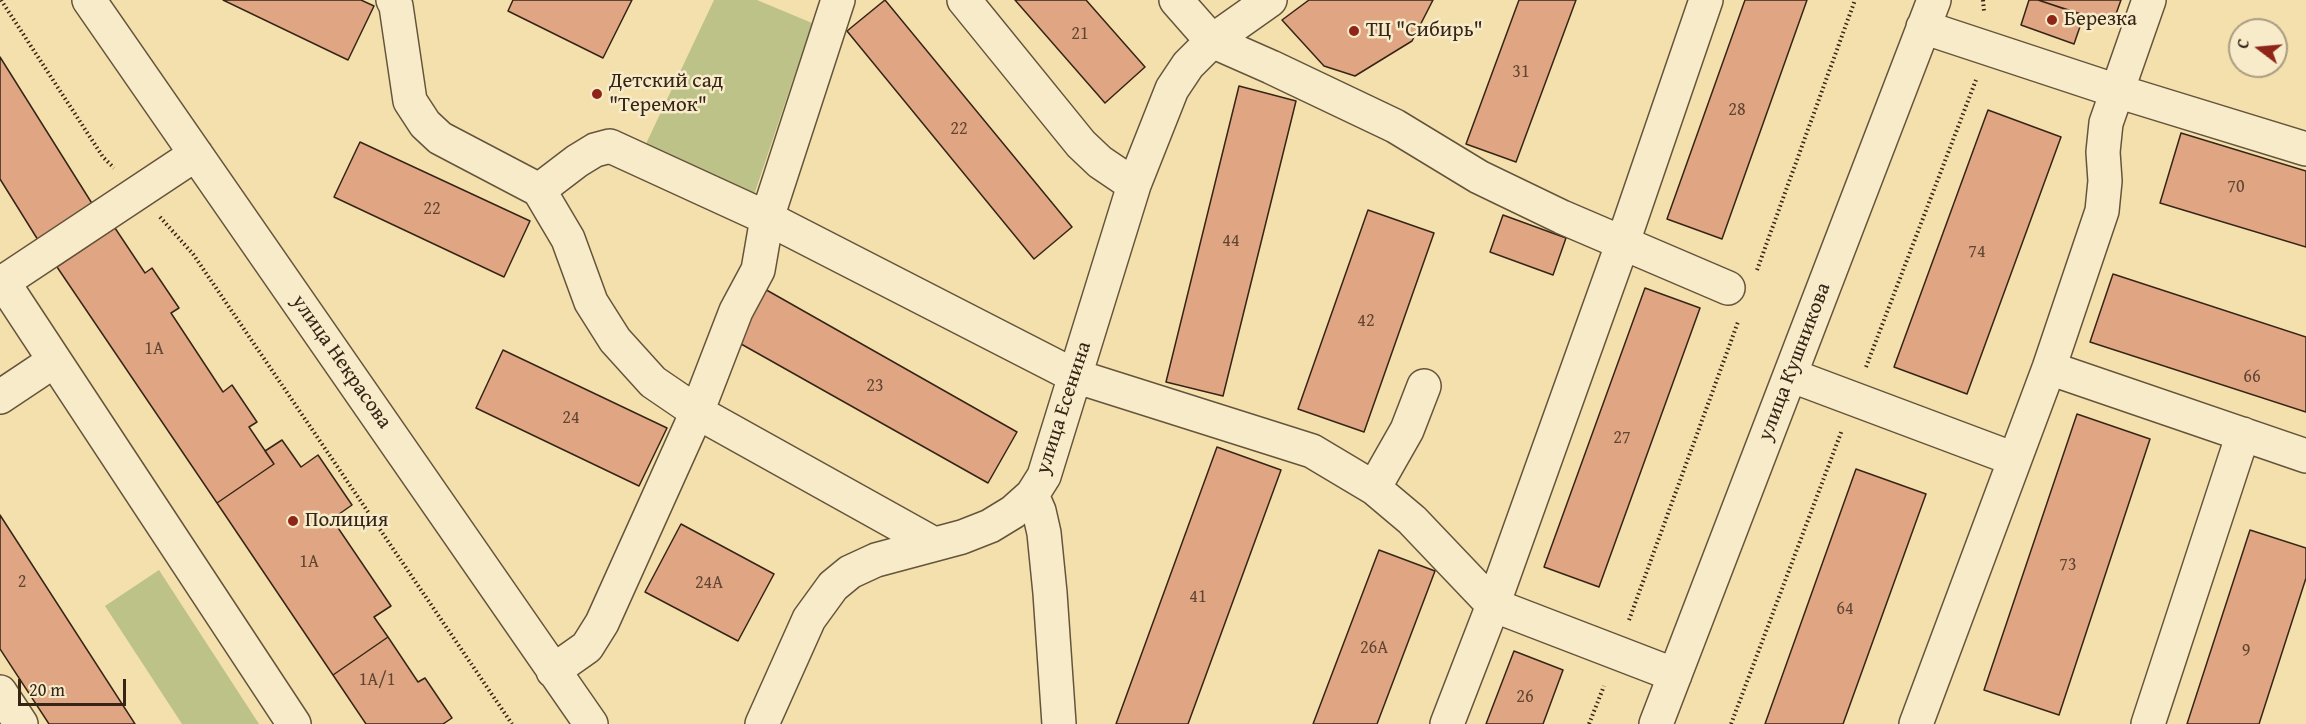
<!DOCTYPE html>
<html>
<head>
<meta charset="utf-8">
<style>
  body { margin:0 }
  #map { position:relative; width:2306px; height:724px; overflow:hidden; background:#f3e0ac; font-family:"Gentium Book Plus",serif }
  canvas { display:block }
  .north { position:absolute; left:2228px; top:18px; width:60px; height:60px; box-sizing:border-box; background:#f7ebc9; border:2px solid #aa9c82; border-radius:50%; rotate:286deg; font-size:16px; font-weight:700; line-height:24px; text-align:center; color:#362517 }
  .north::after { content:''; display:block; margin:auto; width:21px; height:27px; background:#8f2418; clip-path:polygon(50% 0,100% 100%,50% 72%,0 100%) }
  .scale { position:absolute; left:18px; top:679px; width:108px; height:27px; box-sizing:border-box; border:3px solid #362517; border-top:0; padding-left:8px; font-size:18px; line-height:21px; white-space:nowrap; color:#362517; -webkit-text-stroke:4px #f7ebc9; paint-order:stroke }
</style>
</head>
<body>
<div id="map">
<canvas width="2306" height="724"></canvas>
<div class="north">С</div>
<div class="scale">20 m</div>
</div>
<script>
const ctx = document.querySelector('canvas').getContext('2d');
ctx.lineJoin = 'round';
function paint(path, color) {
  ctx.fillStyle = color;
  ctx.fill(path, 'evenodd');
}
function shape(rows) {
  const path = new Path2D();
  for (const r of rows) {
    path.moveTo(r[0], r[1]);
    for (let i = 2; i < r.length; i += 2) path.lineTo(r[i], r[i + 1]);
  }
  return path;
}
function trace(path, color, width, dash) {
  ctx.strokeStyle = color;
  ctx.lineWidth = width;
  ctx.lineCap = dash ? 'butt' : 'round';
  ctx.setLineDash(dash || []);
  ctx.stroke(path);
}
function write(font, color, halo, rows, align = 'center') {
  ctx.font = font + ' "Gentium Book Plus",serif';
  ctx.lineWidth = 5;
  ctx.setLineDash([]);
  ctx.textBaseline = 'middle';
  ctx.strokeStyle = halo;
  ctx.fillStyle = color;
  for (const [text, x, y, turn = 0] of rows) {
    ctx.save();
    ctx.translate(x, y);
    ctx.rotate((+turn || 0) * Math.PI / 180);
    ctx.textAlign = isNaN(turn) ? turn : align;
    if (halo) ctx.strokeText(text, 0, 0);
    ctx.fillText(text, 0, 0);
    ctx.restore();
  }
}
paint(shape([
  [714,0,757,0,812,23,752,201,644,148],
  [159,570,259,724,182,724,105,606]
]), '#bdc288');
const building = shape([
  [223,0,361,0,374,6,348,60,223,0],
  [513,0,632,0,603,58,508,11,513,0],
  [885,0,1072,227,1034,259,847,31,885,0],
  [1015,0,1086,0,1145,67,1105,103,1015,0],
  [1309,0,1433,0,1412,41,1355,76,1324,66,1282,20,1309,0],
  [1519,0,1576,0,1516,162,1466,144,1519,0],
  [1745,0,1807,0,1722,239,1667,219,1745,0],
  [2029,0,2038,0,2084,15,2074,44,2021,25,2029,0],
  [2038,0,2121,0,2112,25,2038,0],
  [0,57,93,205,38,240,0,179,0,57],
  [1239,86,1296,101,1223,396,1166,382,1239,86],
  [1988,110,2061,137,1967,394,1894,367,1988,110],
  [2181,133,2306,171,2306,247,2160,203,2181,133],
  [360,142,530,221,504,277,334,197,360,142],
  [1368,210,1434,233,1364,432,1298,409,1368,210],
  [1503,215,1566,238,1553,275,1490,252,1503,215],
  [115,228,145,273,152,268,179,308,171,313,223,392,232,385,257,422,249,427,274,464,217,503,57,267,115,228],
  [2113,274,2306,337,2306,412,2090,342,2113,274],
  [763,288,1017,432,988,483,734,340,763,288],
  [1645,288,1700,308,1599,587,1544,567,1645,288],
  [503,350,667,428,639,486,476,408,503,350],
  [2077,414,2150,439,2059,715,1984,690,2077,414],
  [282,440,301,467,318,455,352,505,332,519,391,606,374,617,388,637,333,675,217,503,274,464,265,451,282,440],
  [1217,447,1281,470,1188,724,1116,724,1217,447],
  [1856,469,1926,494,1843,724,1765,724,1856,469],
  [0,515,135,724,49,724,0,649,0,515],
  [681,524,774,574,738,641,645,592,681,524],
  [2250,530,2306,548,2306,578,2259,724,2187,724,2250,530],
  [1379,550,1435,571,1377,724,1313,724,1379,550],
  [388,637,418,682,425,678,452,718,443,724,366,724,333,675,388,637],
  [1514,651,1563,670,1543,724,1486,724,1514,651]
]);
paint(building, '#e0a683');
trace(building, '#362517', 1.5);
const minor = shape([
  [89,0,591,724],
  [393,0,396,6,410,101,425,124,440,138,539,190,577,161,595,150,610,146,767,218,838,0],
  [964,0,1081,144,1100,162,1134,185],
  [1176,0,1212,41,1271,67,1395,126,1479,177,1562,217,1728,288],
  [1923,27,2117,91,2306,149],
  [196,154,3,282,294,724],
  [539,190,568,239,591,302,615,340,653,382,697,412,934,544],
  [2049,368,2306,456],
  [1790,375,2014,459],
  [0,397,54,361],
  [1374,488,1407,430,1424,386],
  [1032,495,1039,511,1044,533,1050,593,1059,724],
  [553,671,587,647,602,623,697,412,736,311,758,270,767,218,1075,376,1312,451,1374,488,1412,520,1493,605,1675,675],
  [0,692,21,724],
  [762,724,809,619,833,586,850,572,876,560,962,537,990,526,1013,512,1032,495,1044,476,1134,185,1172,89,1188,65,1212,41,1270,0],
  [1447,724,1493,605,1623,242,1706,0],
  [1656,724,1934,0],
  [1916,724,2049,368,2102,211,2105,181,2103,152,2106,123,2149,0],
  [2148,724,2243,434]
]);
trace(minor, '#65543c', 36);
trace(shape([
  [1,0,103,157,114,168],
  [1983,0,1984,11],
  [160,217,193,254,512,724],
  [1757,270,1855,0],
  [1866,367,1976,80],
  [1629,620,1738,322],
  [1589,724,1604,686],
  [1731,724,1842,430]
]), '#362517', 4, [1.5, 3]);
trace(minor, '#f7ebc9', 33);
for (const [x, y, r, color] of [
  [2052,20,6,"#8f2418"],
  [1354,31,6,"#8f2418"],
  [597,94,6,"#8f2418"],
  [293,521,6,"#8f2418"]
]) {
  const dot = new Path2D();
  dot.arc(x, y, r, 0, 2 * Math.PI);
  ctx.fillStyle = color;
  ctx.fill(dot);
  trace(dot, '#f7ebc9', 2);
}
write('18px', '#604532', null, [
  ["21",1080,34],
  ["31",1521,72],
  ["28",1737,110],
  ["22",959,129],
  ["70",2236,187],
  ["22",432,209],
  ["44",1231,241],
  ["74",1977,252],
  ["42",1366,321],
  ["1А",154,349],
  ["66",2252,377],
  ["23",875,386],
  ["24",571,418],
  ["27",1622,438],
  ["1А",309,562],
  ["73",2068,565],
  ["2",22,582],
  ["24А",709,583],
  ["41",1198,597],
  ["64",1845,609],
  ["26А",1374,648],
  ["9",2246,651],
  ["1А/1",377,680],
  ["26",1525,697]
]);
write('21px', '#362517', '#f7ebc9', [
  ["Березка",2064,20],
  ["ТЦ \"Сибирь\"",1366,31],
  ["Детский сад",609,82],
  ["\"Теремок\"",609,106],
  ["Полиция",305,521]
], 'left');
write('21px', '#362517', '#f7ebc9', [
  ["улица Некрасова",341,362,55],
  ["улица Кушникова",1795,362,-69],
  ["улица Есенина",1064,408,-72]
]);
</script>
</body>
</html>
